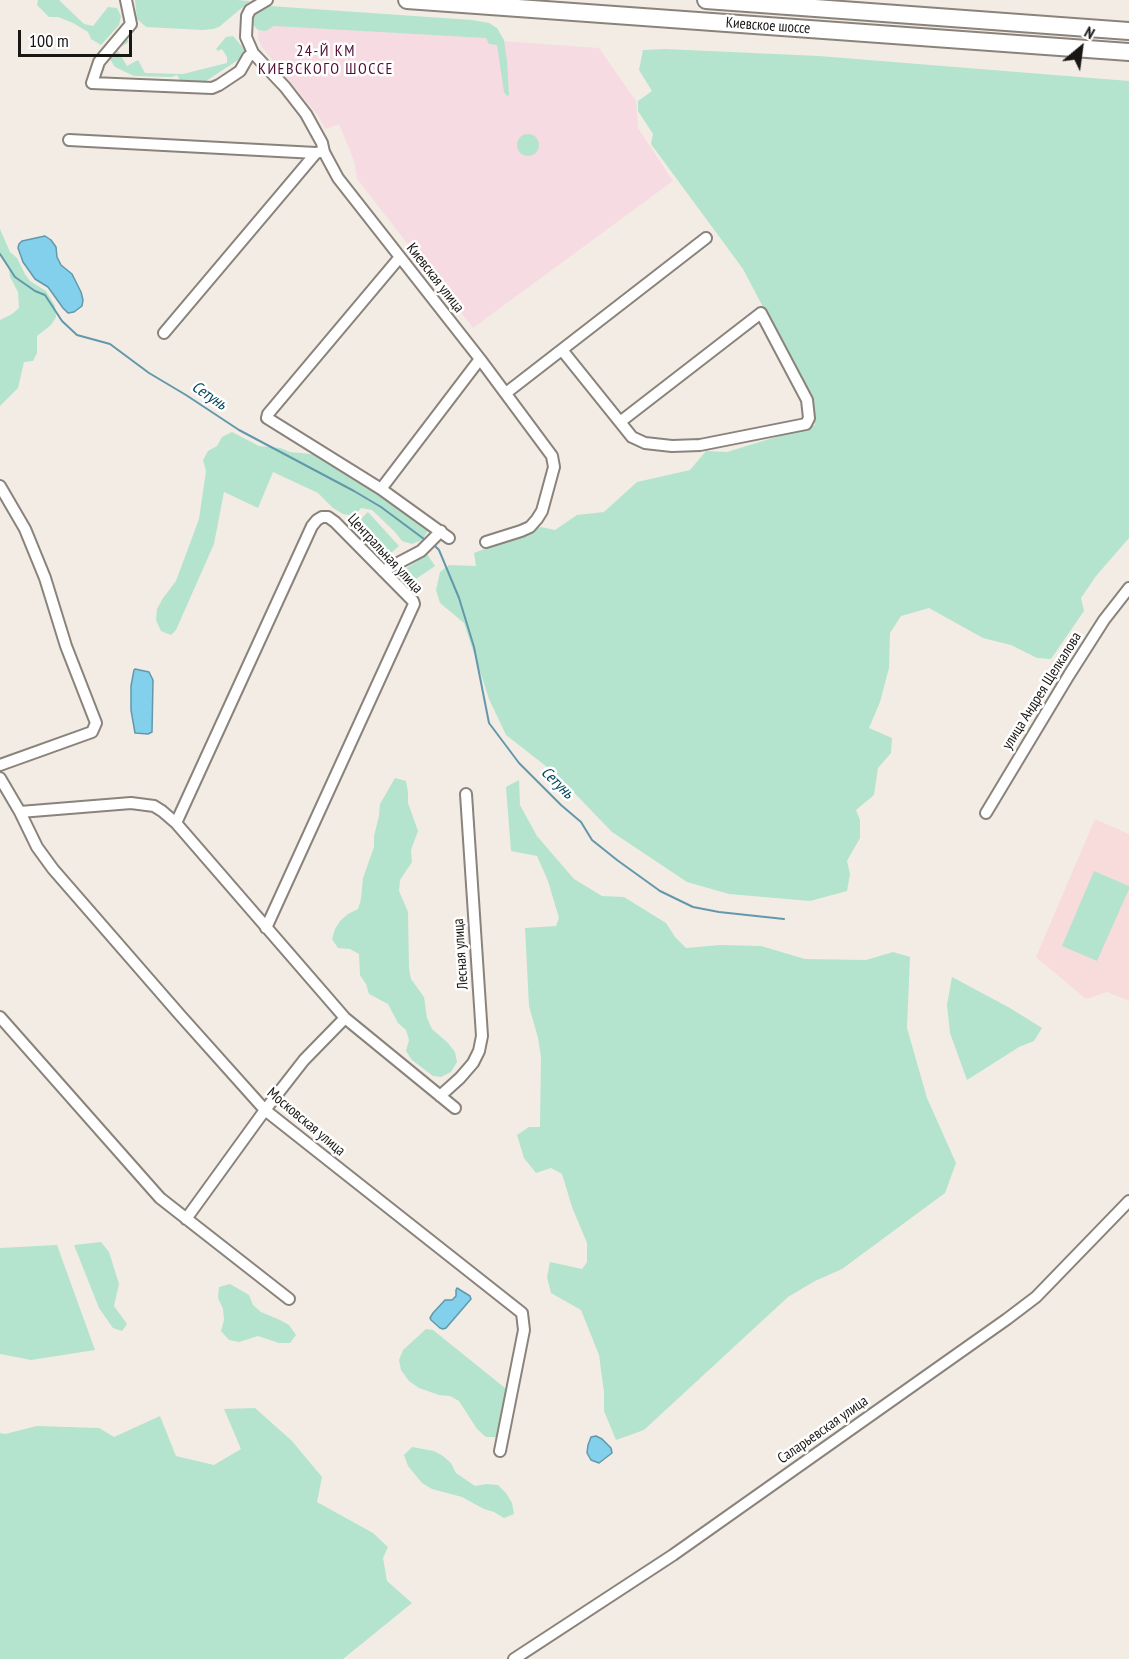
<!DOCTYPE html>
<html>
<head>
<meta charset="utf-8">
<style>
  body { margin:0 }
  #map { position:relative; width:1129px; height:1659px; overflow:hidden; background:#f3ece4; font-family:"PT Sans Narrow",sans-serif }
  canvas { display:block }
  .north { position:absolute; left:1051px; top:18px; width:60px; height:60px; -webkit-text-stroke:4px #fff; paint-order:stroke; rotate:29deg; font-size:16px; font-weight:700; line-height:24px; text-align:center; color:#191714 }
  .north::after { content:''; display:block; margin:auto; width:21px; height:27px; background:#191714; clip-path:polygon(50% 0,100% 100%,50% 72%,0 100%) }
  .scale { position:absolute; left:18px; top:30px; width:114px; height:27px; box-sizing:border-box; border:3px solid #191714; border-top:0; padding-left:8px; font-size:18px; line-height:21px; white-space:nowrap; color:#191714; -webkit-text-stroke:4px #fff; paint-order:stroke }
</style>
</head>
<body>
<div id="map">
<canvas width="1129" height="1659"></canvas>
<div class="north">N</div>
<div class="scale">100 m</div>
</div>
<script>
const ctx = document.querySelector('canvas').getContext('2d');
ctx.lineJoin = 'round';
function paint(path, color) {
  ctx.fillStyle = color;
  ctx.fill(path, 'evenodd');
}
function shape(rows) {
  const path = new Path2D();
  for (const r of rows) {
    if (r.length === 3) {
      path.moveTo(r[0] + r[2], r[1]);
      path.arc(r[0], r[1], r[2], 0, 2 * Math.PI);
      continue;
    }
    path.moveTo(r[0], r[1]);
    for (let i = 2; i < r.length; i += 2) path.lineTo(r[i], r[i + 1]);
  }
  return path;
}
function trace(path, color, width, dash) {
  ctx.strokeStyle = color;
  ctx.lineWidth = width;
  ctx.lineCap = dash ? 'butt' : 'round';
  ctx.setLineDash(dash || []);
  ctx.stroke(path);
}
function write(font, color, halo, rows, align = 'center') {
  ctx.font = font + ' "PT Sans Narrow",sans-serif';
  ctx.lineWidth = 5;
  ctx.setLineDash([]);
  ctx.textBaseline = 'middle';
  ctx.strokeStyle = halo;
  ctx.fillStyle = color;
  for (const [text, x, y, turn = 0] of rows) {
    ctx.save();
    ctx.translate(x, y);
    ctx.rotate((+turn || 0) * Math.PI / 180);
    ctx.textAlign = isNaN(turn) ? turn : align;
    if (halo) ctx.strokeText(text, 0, 0);
    ctx.fillText(text, 0, 0);
    ctx.restore();
  }
}
paint(shape([
  [259,24,487,37,489,40,599,48,636,101,638,128,673,181,473,328,357,179,354,161,339,124,325,129,319,117,262,47,258,38]
]), '#f6dce2');
paint(shape([
  [1095,819,1129,834,1129,1001,1107,992,1086,999,1036,957]
]), '#f7dcdb');
paint(shape([
  [38,0,59,0,84,24,93,26,108,7,117,8,121,16,119,25,101,45,91,39,88,32,73,23,58,17,49,17,37,5],
  [135,0,236,0,250,1,219,27,213,29,202,30,146,27,137,19],
  [270,6,472,20,489,23,497,28,504,40,507,61,509,95,507,96,504,92,497,45,489,44,486,38,274,26,266,31,258,30,251,23,256,13,263,8],
  [129,33,127,39,129,42,117,49,127,66,138,60,145,73,183,74,227,63,227,57,222,49,218,51,216,49,226,37,233,36,245,50,244,56,203,83,181,82,177,75,172,77,134,76,115,67,106,53],
  [665,49,819,56,1129,81,1129,538,1096,576,1081,598,1084,611,1051,659,1037,658,1011,645,983,638,929,608,901,616,890,633,889,668,880,702,869,728,892,738,891,753,878,768,874,795,856,810,860,820,860,838,847,861,850,874,847,891,810,901,729,894,687,882,612,832,556,774,506,735,489,699,464,623,440,603,436,590,440,572,449,565,476,566,474,553,541,527,555,530,577,515,604,512,637,482,690,470,706,451,727,452,815,425,811,398,743,269,651,144,653,134,638,111,638,101,652,91,639,70,643,50],
  [528,145,11],
  [0,229,10,252,17,258,25,274,30,281,46,291,55,306,56,317,51,325,37,336,37,353,33,361,24,362,18,388,0,406,0,320,12,314,19,308,18,292,10,277,9,268,0,255],
  [232,432,259,446,280,448,290,452,311,454,321,458,430,528,422,540,412,544,402,541,395,532,372,510,361,508,354,516,343,514,333,508,318,493,273,472,258,508,224,492,214,544,176,630,171,635,161,631,156,620,157,609,163,598,176,581,199,519,206,471,203,460,208,451,217,446,222,437],
  [368,512,399,546,383,560,352,527],
  [427,554,435,566,413,581,405,569],
  [395,778,406,781,408,792,408,803,418,831,411,850,412,862,400,880,399,891,408,912,409,968,411,979,424,997,427,1018,432,1029,448,1043,455,1052,457,1062,451,1072,441,1077,433,1076,412,1060,406,1051,409,1040,406,1030,398,1023,388,1004,369,994,366,984,360,975,359,954,350,949,338,948,332,939,335,929,340,921,348,914,358,909,361,899,363,878,374,847,374,836,379,816,380,804],
  [519,780,520,805,537,836,574,879,602,896,624,897,666,923,675,937,686,948,720,945,761,946,805,959,866,960,893,952,910,957,907,1028,927,1098,956,1163,945,1193,842,1269,815,1281,788,1297,644,1430,616,1440,604,1411,604,1392,599,1355,581,1310,551,1293,547,1277,550,1262,582,1269,587,1262,587,1243,572,1207,562,1174,551,1168,536,1173,524,1158,517,1135,529,1127,540,1127,541,1057,538,1038,529,1006,525,928,556,926,559,918,548,881,537,856,511,851,506,787],
  [1094,871,1129,886,1129,889,1097,961,1062,946],
  [952,977,1010,1008,1042,1028,1034,1041,1019,1047,967,1080,950,1033,947,1005],
  [101,1242,109,1252,119,1284,114,1306,127,1324,122,1331,113,1328,99,1308,74,1245],
  [57,1245,95,1350,31,1360,0,1354,0,1248],
  [230,1284,249,1295,253,1305,261,1312,280,1320,289,1325,296,1335,290,1343,279,1343,258,1336,239,1342,229,1340,221,1331,224,1320,223,1309,218,1298,219,1287],
  [426,1329,433,1330,505,1388,507,1398,497,1437,486,1437,477,1429,459,1401,450,1396,439,1395,419,1388,409,1381,401,1370,399,1360,403,1350],
  [255,1408,292,1441,322,1477,317,1502,373,1533,388,1547,383,1558,387,1581,412,1603,343,1659,0,1659,0,1433,5,1434,37,1426,99,1428,114,1437,160,1416,176,1456,214,1465,241,1449,224,1409],
  [412,1447,434,1451,443,1456,451,1463,456,1473,475,1486,487,1484,498,1485,506,1493,512,1503,514,1514,504,1518,494,1512,484,1509,462,1497,432,1489,422,1483,408,1466,404,1455]
]), '#b4e4cd');
const water = shape([
  [45,236,51,240,56,247,57,257,61,265,72,274,81,292,83,300,82,306,74,312,68,313,63,308,48,287,35,279,23,262,18,248,19,244,22,241,45,236],
  [135,669,149,672,153,680,152,732,148,734,135,733,131,710,131,686,134,670,135,669],
  [457,1288,470,1296,471,1299,446,1328,443,1329,440,1328,431,1320,430,1318,433,1313,445,1300,452,1300,456,1296,456,1290,457,1288],
  [596,1436,602,1439,611,1448,612,1453,599,1463,591,1460,587,1453,588,1445,591,1437,596,1436]
]);
paint(water, '#82d0ec');
trace(water, '#6298ab', 1.5);
trace(shape([
  [0,254,15,277,35,291,45,295,62,321,77,335,110,344,149,373,186,395,239,430,354,491,381,507,424,539],
  [434,545,439,550,459,598,474,647,489,723,519,763,561,805,581,822,592,840,617,860,660,891,693,907,719,912,784,919]
]), '#6298ab', 2);
const minor = shape([
  [126,0,131,24,99,62,92,83,212,88,219,85,240,71,248,57,253,53],
  [267,0,250,10,247,16,246,37,253,53,285,87,306,114,322,143,324,152,338,178,480,359,552,456,554,467,542,511,537,519,530,527,521,531,486,542],
  [69,140,316,153],
  [400,257,268,414,267,418,381,489,449,538],
  [164,333,316,153,320,152],
  [562,350,632,437,645,443,672,446,700,445,806,424,809,418,807,400,761,313,620,422],
  [506,393,706,238],
  [0,486,25,529,45,578,66,646,96,723,92,732,0,765],
  [381,489,480,359],
  [383,571,421,551,441,531],
  [0,778,20,812,37,847,53,869,180,1015,265,1110,522,1313,524,1330,500,1451],
  [20,812,131,803,154,806,162,811,176,823,345,1018,455,1108],
  [986,813,1069,675,1104,620,1129,588],
  [176,823,312,526,317,520,322,517,328,517,335,522,413,601,414,604,266,928],
  [0,1017,160,1198,289,1299],
  [440,1096,460,1078,473,1063,479,1051,482,1036,466,794],
  [186,1219,265,1110,304,1060,345,1018],
  [514,1659,673,1555,1007,1319,1036,1297,1129,1201]
]);
const highway = shape([
  [407,0,1129,52],
  [706,0,1129,31]
]);
trace(minor, '#8a837c', 14);
trace(highway, '#8a837c', 20);
trace(minor, '#fff', 10);
trace(highway, '#fff', 16);
write('15px', '#191714', '#fff', [
  ["Киевское шоссе",768,26,4],
  ["Киевская улица",435,278,52],
  ["Центральная улица",385,554,47],
  ["улица Андрея Щелкалова",1042,691,-58],
  ["Лесная улица",461,954,-94],
  ["Московская улица",306,1122,40],
  ["Саларьевская улица",823,1430,-35]
]);
ctx.letterSpacing = '1.5px';
write('16px', '#4e1034', '#fff', [
  ["24-Й КМ",326,51],
  ["КИЕВСКОГО ШОССЕ",326,69]
]);
ctx.letterSpacing = '0px';
write('italic 16px', '#00495c', '#fff', [
  ["Сетунь",209,396,34],
  ["Сетунь",557,783,44]
]);
</script>
</body>
</html>
